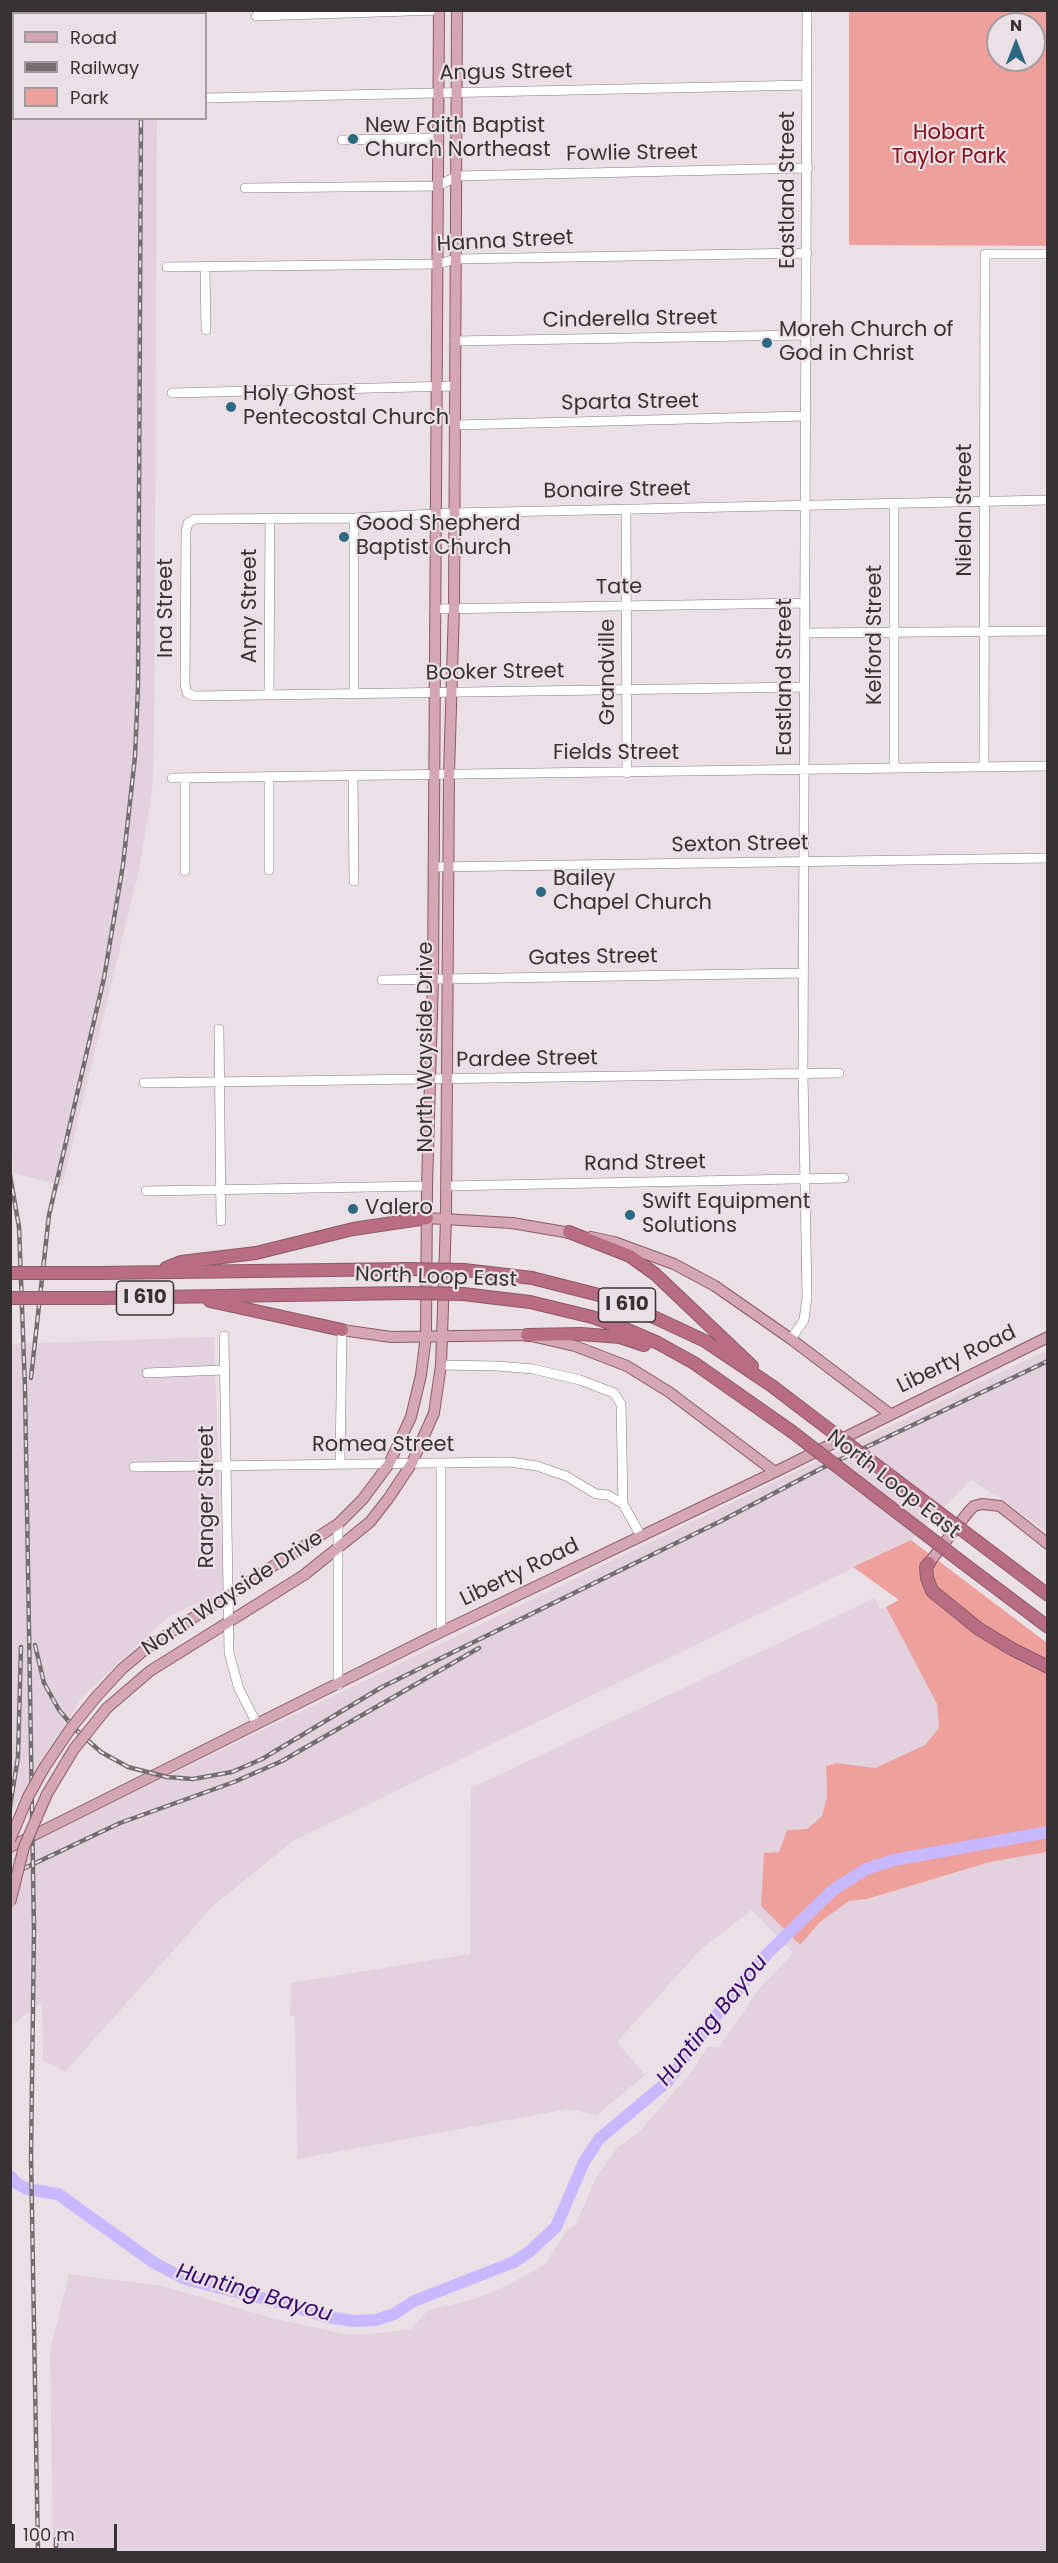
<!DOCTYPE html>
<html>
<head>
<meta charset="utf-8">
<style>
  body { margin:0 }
  #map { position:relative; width:1058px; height:2563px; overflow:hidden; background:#eae0e6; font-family:Poppins,sans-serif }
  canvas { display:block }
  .frame { position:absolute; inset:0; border:12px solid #373335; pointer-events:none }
  .legend { position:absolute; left:12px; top:12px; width:195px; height:108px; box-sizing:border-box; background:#eae0e6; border:2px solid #a29b9f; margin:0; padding:8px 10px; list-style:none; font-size:18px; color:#373335 }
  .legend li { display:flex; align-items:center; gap:12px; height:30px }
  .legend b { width:30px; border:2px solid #a29b9f }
  .north { position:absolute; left:986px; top:12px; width:60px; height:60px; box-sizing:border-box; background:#eae0e6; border:2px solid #a29b9f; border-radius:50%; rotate:0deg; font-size:16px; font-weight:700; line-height:24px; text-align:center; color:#373335 }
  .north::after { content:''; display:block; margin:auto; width:21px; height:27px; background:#2c6880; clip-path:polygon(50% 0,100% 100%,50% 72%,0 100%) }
  .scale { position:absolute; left:12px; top:2524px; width:105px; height:27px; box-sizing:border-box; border:3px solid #373335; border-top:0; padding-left:8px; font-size:18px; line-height:21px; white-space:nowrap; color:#373335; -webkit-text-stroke:4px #eae0e6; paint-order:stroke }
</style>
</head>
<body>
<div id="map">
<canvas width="1058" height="2563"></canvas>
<div class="frame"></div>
<ul class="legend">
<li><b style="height:8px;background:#d5a7b5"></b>Road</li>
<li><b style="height:8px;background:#746e71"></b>Railway</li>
<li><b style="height:16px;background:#eea19c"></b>Park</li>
</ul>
<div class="north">N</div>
<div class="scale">100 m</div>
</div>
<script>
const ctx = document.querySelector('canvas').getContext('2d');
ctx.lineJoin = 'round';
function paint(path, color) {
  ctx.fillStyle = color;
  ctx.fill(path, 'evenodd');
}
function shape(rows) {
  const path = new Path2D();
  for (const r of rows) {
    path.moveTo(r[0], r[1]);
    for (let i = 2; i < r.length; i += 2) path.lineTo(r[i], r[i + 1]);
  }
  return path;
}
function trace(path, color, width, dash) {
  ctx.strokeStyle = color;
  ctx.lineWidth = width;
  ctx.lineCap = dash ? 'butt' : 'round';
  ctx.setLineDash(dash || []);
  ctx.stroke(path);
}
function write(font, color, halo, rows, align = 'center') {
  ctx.font = font + ' Poppins,sans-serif';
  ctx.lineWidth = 4.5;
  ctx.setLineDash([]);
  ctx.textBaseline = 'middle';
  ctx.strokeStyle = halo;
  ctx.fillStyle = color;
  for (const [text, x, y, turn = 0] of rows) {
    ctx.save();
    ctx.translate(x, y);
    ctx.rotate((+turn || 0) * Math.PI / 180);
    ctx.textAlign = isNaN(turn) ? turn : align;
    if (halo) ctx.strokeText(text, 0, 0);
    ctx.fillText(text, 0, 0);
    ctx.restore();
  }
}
paint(shape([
  [10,11,158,11,158,14,14,14,14,118,157,119,154,740,152,793,139,870,62,1186,14,1173,11,1132],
  [214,1337,223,1591,168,1617,82,1697,11,1813,11,1344],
  [1047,1350,1047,1532,1000,1498,971,1480,911,1540,293,1841,213,1906,65,2072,43,2060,42,2002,11,2026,11,1852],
  [875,1598,880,1609,886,1607,937,1704,939,1728,925,1745,875,1768,836,1763,826,1766,827,1797,822,1816,807,1829,787,1830,800,1945,820,1922,849,1901,867,1899,990,1862,1047,1852,1047,2552,53,2552,50,2351,69,2274,162,2286,272,2318,344,2334,369,2334,411,2329,428,2310,475,2299,510,2284,545,2264,568,2229,576,2225,595,2179,617,2148,638,2133,692,2071,707,2047,719,2047,760,1988,793,1953,752,1910,702,1948,617,2042,645,2075,597,2115,568,2109,297,2159,295,2016,290,2015,291,1983,470,1954,471,1788]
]), '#e3d2dd');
paint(shape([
  [849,11,1047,11,1047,246,849,245],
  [998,24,1034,24,1034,60,998,60],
  [911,1540,1047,1643,1047,1852,990,1862,867,1899,849,1901,820,1922,800,1945,761,1906,764,1853,779,1852,787,1830,807,1829,822,1816,827,1797,826,1766,836,1763,875,1768,925,1745,939,1728,937,1704,886,1607,899,1600,853,1567]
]), '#eea19c');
trace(shape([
  [10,2176,16,2183,27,2189,58,2194,153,2262,185,2279,285,2304,327,2317,353,2321,376,2320,394,2314,414,2301,514,2262,529,2252,556,2227,584,2162,599,2139,667,2082,710,2023,768,1953,833,1890,866,1869,894,1860,1048,1832]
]), '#c8b8ff', 12);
const minor = shape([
  [256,16,440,10],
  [206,98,807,85],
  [342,140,438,138],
  [245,188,438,186,457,176,808,168],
  [167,267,438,264,456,259,807,253],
  [205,267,206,330],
  [455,341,805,335],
  [172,393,455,386],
  [455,425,805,416],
  [626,509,627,773],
  [354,518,354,694],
  [435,609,804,603],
  [805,633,1048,631],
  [804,687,194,696,187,693,185,685,186,531,188,523,195,519,354,518,454,513,1048,500],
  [269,695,270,518],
  [984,766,985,254,1048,254],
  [894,767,894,503],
  [269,777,269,870],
  [353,777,354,881],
  [172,778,1048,766],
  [185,778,185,871],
  [434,867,1048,858],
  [382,980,803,973],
  [219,1029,221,1221],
  [144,1083,839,1073],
  [446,1186,844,1178],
  [146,1191,427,1186],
  [224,1336,229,1653,239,1689,257,1724],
  [791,1339,804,1320,807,1297,803,1073,807,10],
  [441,1365,497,1366,533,1369,580,1380,614,1393,621,1404,623,1504,641,1536],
  [147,1373,223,1370],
  [441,1463,441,1632],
  [340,1464,342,1330],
  [134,1467,510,1462,537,1466,566,1476,596,1494,608,1495,623,1504],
  [338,1685,338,1524]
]);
const major = shape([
  [427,1218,512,1223,576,1234],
  [591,1237,614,1242,674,1264,715,1286,791,1339,890,1414],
  [342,1330,391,1337,527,1335,575,1346,627,1366,669,1392,775,1472],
  [929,1563,969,1511,974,1506,982,1504,1000,1506,1048,1544],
  [96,1697,122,1669,148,1647,338,1524,363,1499,389,1464,411,1417,421,1375,426,1336,427,1186,433,979,439,10],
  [107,1708,150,1671,304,1575,370,1522,388,1499,412,1463,434,1413,441,1365,446,1219,449,773,454,608,457,10],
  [10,1847,441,1632,775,1472,1048,1337]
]);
const highway = shape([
  [569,1232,630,1256,655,1274,752,1366],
  [166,1268,181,1262,256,1253,353,1229,427,1218],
  [464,1270,532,1278,599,1295,630,1306,705,1341,772,1386,810,1415],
  [99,1273,407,1269],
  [463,1294,530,1302,592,1317,623,1328,658,1343,694,1363,791,1431],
  [100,1298,407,1293],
  [210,1301,342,1330],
  [527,1335,581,1334,620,1337,644,1345],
  [978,1542,1048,1595],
  [929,1563,926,1567,927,1578,932,1591,979,1629,1012,1649,1048,1667],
  [963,1563,1048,1627]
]);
trace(minor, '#837a80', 10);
trace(major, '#8c5968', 12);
trace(highway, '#8c5968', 14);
trace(minor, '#fff', 9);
trace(major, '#d5a7b5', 10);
trace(highway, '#b96d83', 12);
const rail = shape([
  [141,14,142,10],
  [10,1175,19,1227,25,1388,34,1931,31,2156,38,2552],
  [31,1378,49,1215,104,978,123,865,135,757,138,686,141,118],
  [35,1645,44,1683,59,1710,76,1730,101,1752,128,1767,167,1777,193,1779,232,1772,262,1759,382,1687,721,1521,822,1468,1048,1361],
  [10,1807,18,1757,21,1647],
  [10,1875,120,1823,234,1782,282,1761,479,1648],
  [56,2539,56,2552]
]);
trace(rail, '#746e71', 4.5);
trace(rail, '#eae0e6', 2, [7]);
const majorBridge = shape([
  [10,1840,28,1797,44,1768,71,1728,96,1697],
  [10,1903,24,1847,47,1794,74,1749,107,1708]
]);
const highwayBridge = shape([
  [407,1269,464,1270],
  [10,1273,99,1273],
  [407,1293,463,1294],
  [10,1298,100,1298],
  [810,1415,978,1542],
  [791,1431,963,1563]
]);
trace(majorBridge, '#8c5968', 12, []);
trace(highwayBridge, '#8c5968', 14, []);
trace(majorBridge, '#d5a7b5', 10);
trace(highwayBridge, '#b96d83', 12);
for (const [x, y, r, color] of [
  [353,139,6,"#2c6880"],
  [767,343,6,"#2c6880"],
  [231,407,6,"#2c6880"],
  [344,537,6,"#2c6880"],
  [541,892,6,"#2c6880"],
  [353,1209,6,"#2c6880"],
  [630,1215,6,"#2c6880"]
]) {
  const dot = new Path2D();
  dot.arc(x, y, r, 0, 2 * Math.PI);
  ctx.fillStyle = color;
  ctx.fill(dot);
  trace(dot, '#eae0e6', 2);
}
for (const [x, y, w] of [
  [145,1298,57],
  [627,1305,57]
]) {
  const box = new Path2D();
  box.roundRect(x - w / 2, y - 17, w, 34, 4.5);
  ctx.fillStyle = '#eae0e6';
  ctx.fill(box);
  trace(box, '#373335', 1.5);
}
write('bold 20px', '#373335', null, [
  ["I 610",145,1298],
  ["I 610",627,1305]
]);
write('21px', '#373335', '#eae0e6', [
  ["Angus Street",506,73,-1],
  ["Fowlie Street",632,154,-1],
  ["Eastland Street",789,190,-90],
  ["Hanna Street",505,242,-3],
  ["Cinderella Street",630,320,-1],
  ["Sparta Street",630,403,-1],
  ["Bonaire Street",617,491,-1],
  ["Nielan Street",966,510,-90],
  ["Tate",619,588,-1],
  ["Amy Street",251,606,-90],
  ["Ina Street",167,608,-90],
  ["Kelford Street",876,635,-90],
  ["Grandville",609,672,-90],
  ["Booker Street",495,673,-1],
  ["Eastland Street",786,677,-90],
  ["Fields Street",616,754],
  ["Sexton Street",740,845,-1],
  ["Gates Street",593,958,-1],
  ["North Wayside Drive",427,1047,-90],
  ["Pardee Street",527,1060,-1],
  ["Rand Street",645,1164,-1],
  ["North Loop East",436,1278,2],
  ["Liberty Road",957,1360,-26],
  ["Romea Street",383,1446],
  ["North Loop East",893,1485,38],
  ["Ranger Street",208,1497,-90],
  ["Liberty Road",520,1573,-26],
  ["North Wayside Drive",233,1594,-33]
]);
write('21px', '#373335', '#eae0e6', [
  ["New Faith Baptist",365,127],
  ["Church Northeast",365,151],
  ["Moreh Church of",779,331],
  ["God in Christ",779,355],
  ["Holy Ghost",243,395],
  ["Pentecostal Church",243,419],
  ["Good Shepherd",356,525],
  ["Baptist Church",356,549],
  ["Bailey",553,880],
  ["Chapel Church",553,904],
  ["Swift Equipment",642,1203],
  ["Solutions",642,1227],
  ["Valero",365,1209]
], 'left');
write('21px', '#870b19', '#eae0e6', [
  ["Hobart",949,134],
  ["Taylor Park",949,158]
]);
write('italic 22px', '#360870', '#eae0e6', [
  ["Hunting Bayou",713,2021,-51],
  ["Hunting Bayou",254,2294,16]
]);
</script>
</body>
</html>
